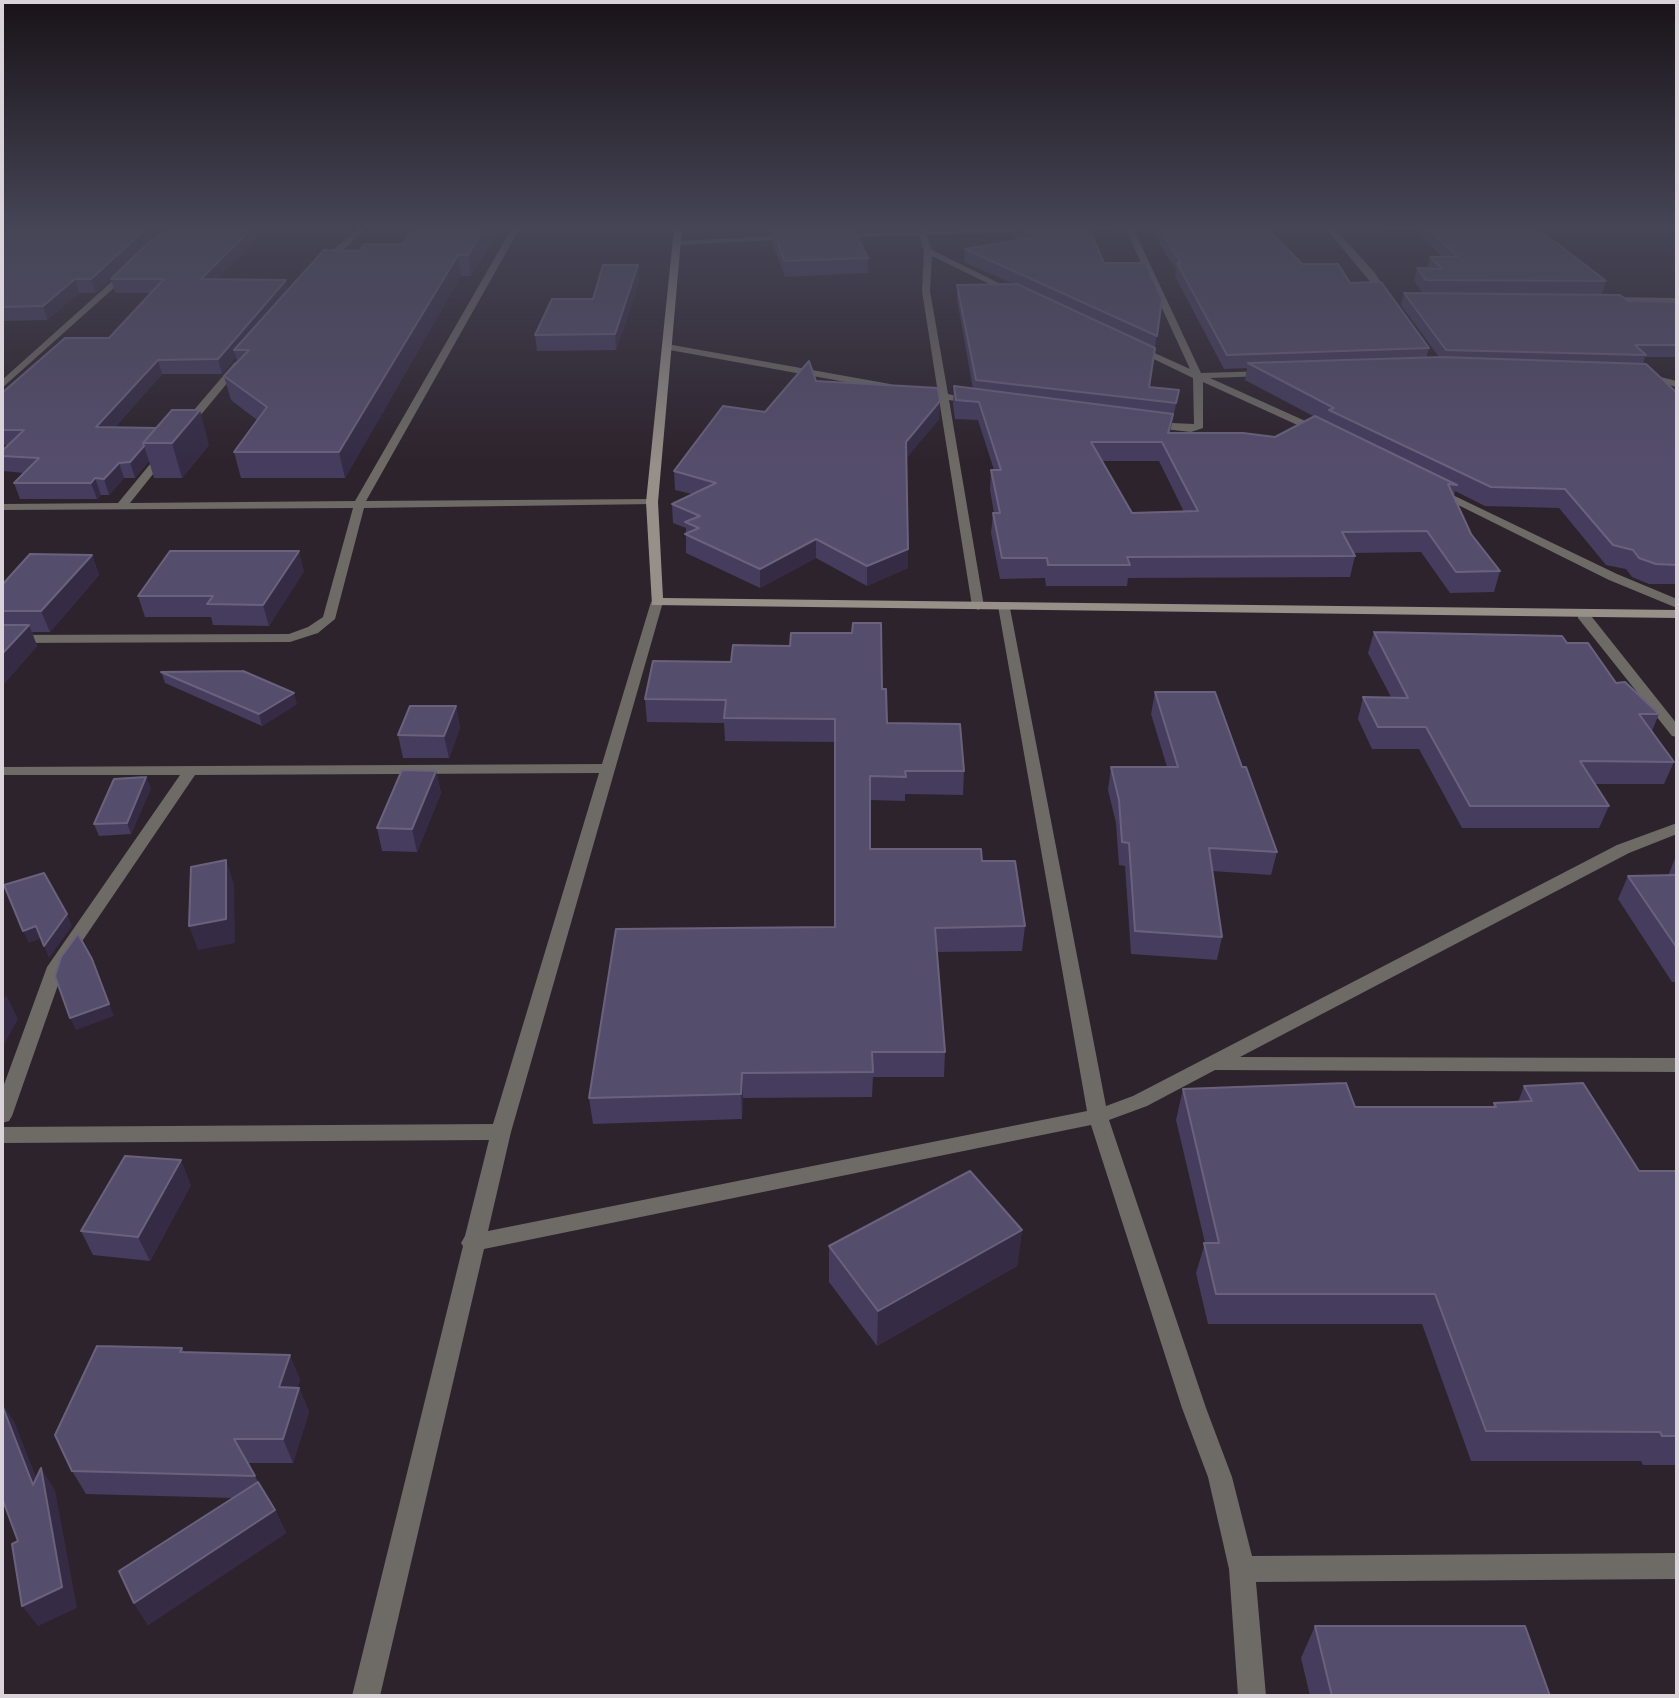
<!DOCTYPE html>
<html>
<head>
<meta charset="utf-8">
<style>
  body { margin:0 }
  #map { position:relative; width:1679px; height:1698px; overflow:hidden; background:#2d232c; font-family:Helvetica,sans-serif }
  canvas { display:block }
  .frame { position:absolute; inset:0; border:4px solid #dad4da; pointer-events:none }
</style>
</head>
<body>
<div id="map">
<canvas width="1679" height="1698"></canvas>
<div class="frame"></div>
</div>
<script>
const ctx = document.querySelector('canvas').getContext('2d');
ctx.lineJoin = 'round';
function shape(rows) {
  const path = new Path2D();
  for (const r of rows) {
    path.moveTo(r[0], r[1]);
    for (let i = 2; i < r.length; i += 2) path.lineTo(r[i], r[i + 1]);
  }
  return path;
}
function paint(path, color) {
  ctx.fillStyle = color;
  ctx.fill(path, 'evenodd');
}
function trace(path, color, width, dash) {
  ctx.strokeStyle = color;
  ctx.lineWidth = width;
  ctx.lineCap = dash ? 'butt' : 'round';
  ctx.setLineDash(dash || []);
  ctx.stroke(path);
}
paint(shape([
  [359,228,367,228,325,266,319,266,319,262,359,228],
  [512,228,520,228,366,501,652,499,656,500,656,504,364,508,335,619,318,633,290,642,2,643,2,635,289,634,308,627,323,617,353,508,2,510,2,504,118,503,160,452,164,451,169,454,130,503,355,501,512,228],
  [916,228,924,228,925,231,1039,229,1035,231,926,235,932,250,1021,294,1014,296,932,256,930,291,948,394,978,401,973,404,949,400,984,606,978,610,972,606,939,399,915,393,920,390,938,393,922,291,924,251,919,235,838,238,834,236,838,234,917,231,916,228],
  [1067,228,1118,228,1114,230,1070,231,1067,228],
  [1125,228,1133,228,1201,373,1268,371,1268,375,1265,376,1210,378,1323,429,1323,433,1315,433,1203,382,1203,428,1191,432,1146,427,1146,423,1150,422,1194,424,1193,378,1131,348,1139,346,1190,369,1125,228],
  [1247,228,1442,228,1438,230,1337,231,1375,273,1391,299,1387,302,1328,231,1250,231,1247,228],
  [798,235,795,239,677,245,673,243,677,241,798,235],
  [127,268,134,270,2,388,2,380,127,268],
  [1609,297,1677,298,1677,304,1606,302,1606,298,1609,297],
  [667,344,890,384,895,387,890,390,664,349,664,345,667,344],
  [235,362,243,364,190,428,182,428,182,424,235,362],
  [1644,373,1677,381,1677,387,1641,378,1641,374,1644,373],
  [1436,487,1617,574,1677,599,1677,608,1609,580,1432,492,1430,490,1436,487],
  [657,598,663,602,511,1132,488,1231,1087,1111,998,606,1004,602,1009,603,1106,1106,1133,1096,1617,845,1677,823,1677,834,1629,853,1240,1057,1677,1058,1677,1072,1215,1070,1147,1106,1109,1120,1206,1408,1232,1477,1252,1556,1677,1553,1677,1579,1256,1582,1266,1696,1238,1696,1229,1569,1208,1477,1182,1408,1091,1125,484,1249,380,1696,352,1696,463,1246,461,1243,465,1236,489,1140,2,1143,2,1127,493,1124,599,773,195,775,64,968,12,1116,9,1121,2,1123,2,1090,47,967,180,775,2,775,2,767,602,764,651,602,657,598],
  [1583,611,1588,612,1677,724,1677,737,1672,736,1578,618,1578,612,1583,611]
]), '#6e6a65');
paint(shape([
  [674,228,682,228,658,502,663,598,1677,610,1677,618,652,605,646,502,674,228]
]), '#979088');
paint(shape([
  [2,228,267,228,218,279,288,290,359,251,403,244,414,228,500,228,471,276,461,276,345,478,241,478,234,452,257,420,231,400,224,376,237,362,236,357,222,374,162,374,115,427,209,445,182,478,154,478,149,461,135,478,124,478,109,495,101,495,97,499,20,499,14,483,24,473,3,471,2,469,2,451,8,445,2,445,2,393,109,338,151,293,115,293,111,279,151,242,141,249,96,293,79,293,47,320,2,321],
  [767,228,853,228,868,258,868,273,785,277,773,245,773,234,769,235],
  [1014,228,1089,228,1104,263,1162,299,1149,387,1179,390,1170,433,1275,437,1315,417,1245,380,1247,368,1224,369,1175,276,1176,270,1153,233,1154,228,1267,228,1302,264,1350,283,1429,348,1426,358,1439,357,1401,305,1404,293,1677,302,1677,357,1645,357,1643,364,1677,393,1677,584,1649,584,1632,577,1626,569,1606,565,1559,508,1485,506,1455,491,1454,497,1471,534,1500,571,1494,592,1450,593,1421,552,1354,553,1355,556,1350,577,1128,578,1127,586,1046,586,1045,578,1000,579,991,533,993,513,994,513,990,490,991,470,994,470,978,420,955,419,953,404,954,386,973,389,957,299,957,285,1013,284,964,262,965,249,1019,240,1013,237],
  [1102,461,1159,461,1184,512,1132,513],
  [1420,228,1537,228,1606,281,1602,294,1423,293,1414,281,1417,268,1427,268,1430,257,1442,257,1419,234],
  [640,280,616,350,537,351,535,335],
  [816,381,939,419,906,458,908,568,867,586,816,558,760,588,686,553,686,528,673,523,672,504,692,494,675,490,674,471,765,412],
  [92,555,99,575,50,632,32,632,37,646,2,686,2,585],
  [304,571,269,626,213,625,211,617,145,617,138,596],
  [1374,632,1567,643,1616,683,1659,714,1652,731,1674,762,1664,784,1594,784,1609,806,1599,828,1462,828,1419,749,1372,749,1358,719,1363,697,1391,697,1368,653],
  [161,671,297,704,262,726,165,683],
  [882,689,887,723,964,771,963,795,905,794,905,801,870,800,870,849,982,861,1025,926,1022,951,937,952,945,1052,944,1077,873,1077,872,1097,743,1098,742,1119,593,1124,589,1098,835,927,835,742,725,741,724,723,647,722,645,699],
  [1155,692,1242,767,1277,852,1271,875,1212,871,1222,937,1217,960,1131,954,1125,866,1119,865,1116,823,1108,790,1111,767,1167,767,1151,714],
  [456,706,460,728,449,758,403,758,398,735],
  [436,771,441,793,417,852,382,851,377,828],
  [151,788,131,834,99,836,94,824],
  [1676,856,1677,982,1672,982,1618,899,1628,876,1668,876],
  [1524,1086,1639,1171,1677,1171,1677,1465,1643,1465,1641,1461,1471,1461,1422,1324,1208,1324,1196,1273,1205,1243,1176,1120,1183,1089,1355,1107,1493,1107,1494,1103,1518,1102],
  [191,1185,150,1261,93,1255,81,1231],
  [1022,1230,1017,1266,877,1346,829,1282,829,1246],
  [182,1348,184,1352,300,1379,297,1388,299,1388,309,1412,293,1463,247,1463,275,1510,286,1533,148,1625,134,1603,233,1498,86,1494,72,1471],
  [1315,1626,1550,1696,1310,1696,1301,1658]
]), '#453c5e');
paint(shape([
  [149,228,170,228,141,249,96,293,91,279,138,236],
  [252,228,267,228,205,293,201,279],
  [485,228,500,228,471,276,468,255],
  [458,255,461,276,345,478,339,452],
  [638,265,640,280,616,350,615,334],
  [75,279,79,293,47,320,43,306],
  [286,280,289,293,234,350,236,357,222,374,218,359],
  [158,360,162,374,101,442,96,427],
  [940,401,939,419,906,459,906,442],
  [200,410,209,445,182,478,172,443],
  [144,446,149,461,135,478,130,462],
  [119,463,124,478,109,495,104,479],
  [95,478,101,495,97,499,91,483],
  [816,539,816,558,760,588,760,569],
  [908,549,908,568,867,586,867,566],
  [299,551,304,571,269,626,263,605],
  [92,555,99,575,50,632,41,611],
  [29,625,37,646,2,686,2,654],
  [294,693,297,704,262,726,259,714],
  [456,706,460,728,449,758,444,736],
  [436,771,441,793,417,852,412,829],
  [146,777,151,788,131,834,127,823],
  [226,860,234,884,235,943,198,950,189,926],
  [67,914,72,926,49,958,44,946],
  [36,926,42,938,29,943,23,931],
  [97,971,114,1016,76,1030,70,1018],
  [6,995,18,1019,2,1048,2,1002],
  [742,1073,743,1098,742,1119,741,1094],
  [181,1160,191,1185,150,1261,138,1237],
  [1022,1230,1017,1266,877,1346,878,1311],
  [290,1355,300,1379,289,1411,279,1387],
  [299,1388,309,1412,293,1463,283,1439],
  [2,1403,14,1421,48,1507,33,1485],
  [41,1468,55,1490,77,1608,38,1626,22,1606],
  [275,1510,286,1533,148,1625,134,1603]
]), '#352b45');
const building = shape([
  [2,228,149,228,138,236,91,279,75,279,43,306,2,307,2,228],
  [169,228,252,228,201,279,286,280,218,359,158,360,96,427,156,428,143,443,144,446,130,462,119,463,104,479,95,478,91,483,14,483,39,458,2,456,2,451,24,430,2,430,2,393,65,338,109,338,164,279,111,279,147,244,169,228],
  [414,228,485,228,468,255,458,255,339,452,234,452,267,407,224,376,249,350,234,350,324,250,359,251,365,244,403,244,414,228],
  [853,228,868,258,784,261,773,229,853,228],
  [1020,228,1089,228,1104,263,1145,263,1162,299,1157,336,965,249,1038,237,1020,228],
  [1159,228,1267,228,1302,264,1338,264,1350,283,1381,282,1429,348,1227,355,1177,263,1181,263,1159,228],
  [1428,228,1537,228,1606,281,1426,280,1417,268,1442,269,1430,257,1458,257,1428,228],
  [603,265,638,265,615,334,535,335,552,299,593,299,603,265],
  [1017,284,1155,348,1149,387,1179,390,1176,403,976,380,957,285,1017,284],
  [1404,293,1620,295,1628,301,1677,302,1677,345,1635,345,1646,355,1446,350,1404,293],
  [1442,357,1646,364,1677,393,1677,565,1656,564,1639,558,1633,550,1613,545,1565,489,1491,487,1329,410,1334,408,1248,363,1442,357],
  [809,361,816,381,938,388,940,401,906,442,908,549,867,566,816,539,760,569,685,534,699,528,685,522,700,516,672,504,716,483,674,471,723,406,765,412,809,361],
  [954,386,1173,414,1168,433,1243,433,1275,437,1315,416,1457,485,1448,484,1471,534,1500,571,1456,572,1427,531,1342,532,1355,556,1127,557,1130,565,1048,565,1047,558,1002,558,993,513,1000,513,991,470,1001,470,979,402,956,400,954,386],
  [1091,442,1162,442,1198,511,1132,513,1091,442],
  [172,410,200,410,172,443,143,443,172,410],
  [170,551,299,551,263,605,207,604,213,596,138,596,170,551],
  [30,554,92,555,41,611,2,611,2,585,30,554],
  [853,623,881,623,882,689,886,689,887,723,960,724,964,771,905,771,906,777,870,776,870,849,981,849,982,861,1015,861,1025,926,935,928,945,1052,872,1052,873,1072,742,1073,741,1094,589,1098,616,929,835,927,835,719,724,718,726,700,645,699,653,661,731,662,733,645,790,646,791,633,852,633,853,623],
  [2,625,29,625,2,654,2,625],
  [1374,632,1562,636,1567,643,1588,643,1616,683,1625,682,1659,714,1639,714,1674,762,1580,761,1609,806,1470,806,1426,727,1378,727,1363,697,1408,698,1374,632],
  [243,671,294,693,259,714,161,672,243,671],
  [1155,692,1215,692,1242,767,1246,767,1277,852,1209,848,1222,937,1135,931,1129,843,1122,842,1119,800,1111,767,1178,767,1155,692],
  [410,706,456,706,444,736,398,735,410,706],
  [402,770,436,771,412,829,377,828,402,770],
  [146,777,127,823,94,824,114,779,146,777],
  [226,860,226,919,189,926,191,867,226,860],
  [44,873,67,914,44,946,36,926,23,931,4,885,44,873],
  [1677,875,1677,948,1628,876,1677,875],
  [78,934,92,959,109,1004,70,1018,55,976,61,957,78,934],
  [1346,1083,1355,1107,1496,1107,1494,1103,1532,1101,1524,1086,1583,1083,1639,1171,1677,1171,1677,1436,1662,1436,1660,1432,1486,1431,1435,1294,1216,1294,1204,1243,1219,1243,1183,1089,1346,1083],
  [125,1156,181,1160,138,1237,81,1231,125,1156],
  [970,1171,1022,1230,878,1311,829,1246,970,1171],
  [97,1346,182,1348,180,1352,290,1355,279,1387,299,1388,283,1439,234,1439,255,1476,72,1471,55,1435,97,1346],
  [2,1405,33,1485,41,1468,62,1587,22,1606,12,1544,18,1541,2,1498,2,1405],
  [258,1482,275,1510,134,1603,119,1571,258,1482],
  [1315,1626,1525,1626,1550,1696,1332,1696,1315,1626]
]);
paint(building, '#554d6c');
trace(building, '#6a627d', 2);
const sky = ctx.createLinearGradient(0, 0, 0, 465);
sky.addColorStop(0, '#191318');
sky.addColorStop(0.49, '#464556');
sky.addColorStop(1, '#46455600');
ctx.fillStyle = sky;
ctx.fillRect(0, 0, 1679, 465);
</script>
</body>
</html>
